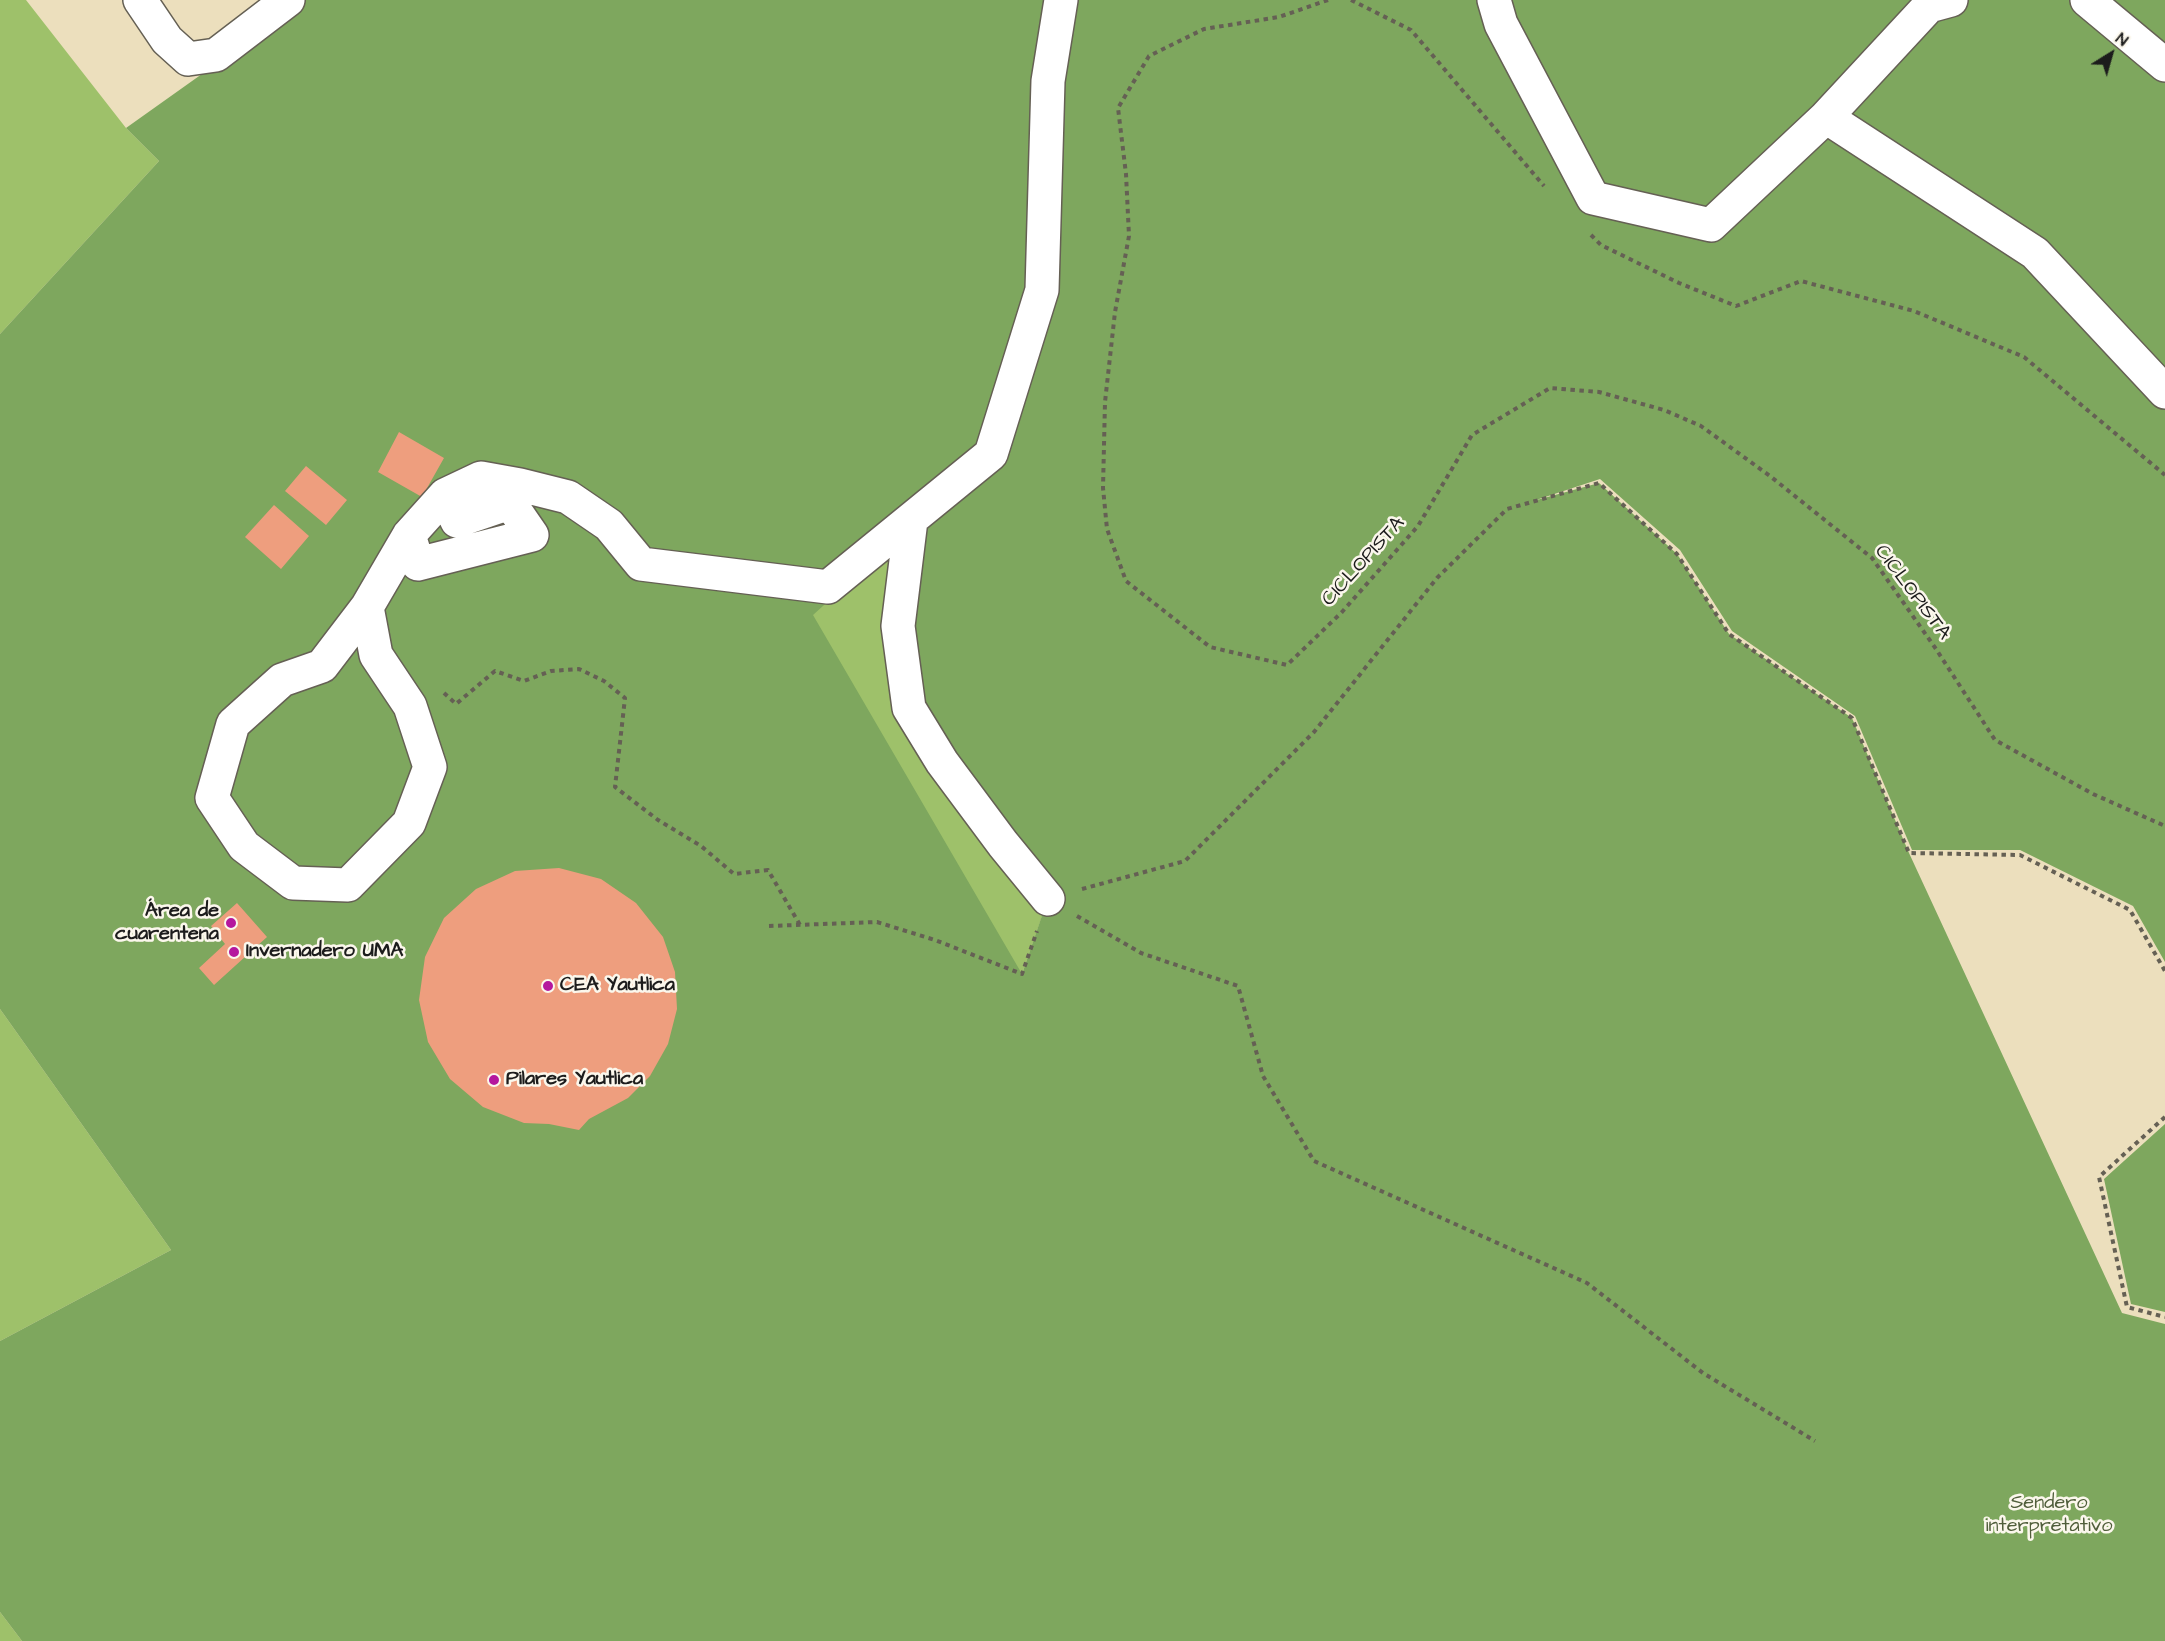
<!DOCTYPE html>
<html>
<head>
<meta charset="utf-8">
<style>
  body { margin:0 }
  #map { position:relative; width:2165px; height:1641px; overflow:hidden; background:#ecdfbd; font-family:"Architects Daughter",sans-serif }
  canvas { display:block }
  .north { position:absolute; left:2081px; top:24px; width:60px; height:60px; -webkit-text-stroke:4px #fbf7ec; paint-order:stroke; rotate:37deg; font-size:16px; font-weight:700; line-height:24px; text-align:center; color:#1c1c1c }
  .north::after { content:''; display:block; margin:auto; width:21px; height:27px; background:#1c1c1c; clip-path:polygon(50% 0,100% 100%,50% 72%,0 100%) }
</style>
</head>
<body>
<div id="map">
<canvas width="2165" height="1641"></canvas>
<div class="north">N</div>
</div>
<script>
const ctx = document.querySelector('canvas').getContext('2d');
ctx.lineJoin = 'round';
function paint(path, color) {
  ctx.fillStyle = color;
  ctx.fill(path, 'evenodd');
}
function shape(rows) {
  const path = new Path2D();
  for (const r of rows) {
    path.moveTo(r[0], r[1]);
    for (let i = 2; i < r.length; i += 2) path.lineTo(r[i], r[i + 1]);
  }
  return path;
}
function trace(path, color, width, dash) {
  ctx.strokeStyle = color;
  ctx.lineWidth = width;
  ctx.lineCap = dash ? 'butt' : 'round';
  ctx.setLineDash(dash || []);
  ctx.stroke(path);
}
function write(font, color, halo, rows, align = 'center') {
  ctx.font = font + ' "Architects Daughter",sans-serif';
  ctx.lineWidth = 5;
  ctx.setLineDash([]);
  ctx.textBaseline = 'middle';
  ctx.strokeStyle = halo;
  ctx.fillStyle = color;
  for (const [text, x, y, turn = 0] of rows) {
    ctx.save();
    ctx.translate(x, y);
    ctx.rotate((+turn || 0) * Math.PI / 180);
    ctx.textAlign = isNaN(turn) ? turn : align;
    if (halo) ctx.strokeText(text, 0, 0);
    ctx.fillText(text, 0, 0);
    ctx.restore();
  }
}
paint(shape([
  [0,0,26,0,126,128,159,161,0,334],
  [911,520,1048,899,1022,974,538,593],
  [0,1009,171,1250,0,1341],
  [0,1612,22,1641,0,1641]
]), '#9ec16a');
paint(shape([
  [306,0,2165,0,2165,962,2133,906,2020,850,1912,850,1855,716,1732,631,1680,550,1600,479,1533,501,1599,483,1677,554,1729,634,1852,718,1909,853,2122,1313,2165,1324,2165,1641,22,1641,0,1612,0,1341,171,1250,0,1009,0,334,159,161,126,128],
  [910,527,898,626,942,762,1048,898,1022,974,813,615],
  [2165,1124,2165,1312,2131,1304,2104,1179]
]), '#7ea75e');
paint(shape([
  [399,432,444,458,422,497,378,472],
  [306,466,347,500,326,525,285,491],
  [274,505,309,536,281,569,245,537],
  [559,868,601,879,636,903,663,937,675,972,677,1009,668,1044,650,1076,628,1098,589,1119,579,1130,549,1124,524,1123,483,1107,450,1079,428,1042,419,1000,425,957,444,918,476,889,515,871],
  [237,903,267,937,214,985,199,968,225,944,211,926]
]), '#ee9e7e');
const minor = shape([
  [140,0,167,40,188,59,216,55,288,0],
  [1494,0,1501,24,1593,198,1711,225,1826,117,2035,253,2165,392],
  [2087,0,2165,65],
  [1826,117,1929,6,1951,0],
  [911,520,898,626,909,708,942,762,1003,844,1048,899],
  [409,535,418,564,532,535,510,503,457,521,445,495],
  [367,607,322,666,282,680,233,724,212,798,244,846,293,883,348,885,409,823,430,767,410,706,376,655,367,607,409,535,445,495,481,478,520,485,568,497,609,525,641,564,828,587,991,454,1042,290,1048,81,1061,0]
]);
trace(minor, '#656054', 36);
trace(shape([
  [1328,0,1279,17,1204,29,1149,56,1118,108,1126,174,1129,236,1115,312,1105,402,1103,488,1107,529,1126,581,1210,647,1287,665,1342,612,1418,526,1472,435,1550,388,1599,392,1664,410,1701,426,1770,476,1872,558,1936,649,1995,740,2093,794,2165,826],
  [1351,0,1411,30,1544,186],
  [1591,235,1601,245,1679,283,1736,306,1801,281,1914,311,2024,357,2165,475],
  [444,693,456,704,495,671,524,681,551,671,579,669,604,681,625,698,615,787,658,820,701,846,734,874,768,870,800,925],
  [1082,889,1185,861,1314,732,1437,578,1507,509,1599,483,1677,554,1729,634,1852,718,1909,853,2020,855,2130,910,2165,971],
  [1077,916,1141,953,1238,986,1263,1076,1314,1161,1587,1283,1703,1373,1815,1441],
  [769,926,877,922,935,940,1022,974,1037,931],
  [2165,1117,2099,1177,2127,1307,2165,1317]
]), '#656054', 4, [4.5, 4.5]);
trace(minor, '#fff', 33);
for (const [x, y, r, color] of [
  [231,923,6,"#b5179e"],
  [234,952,6,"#b5179e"],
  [548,986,6,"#b5179e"],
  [494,1080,6,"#b5179e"]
]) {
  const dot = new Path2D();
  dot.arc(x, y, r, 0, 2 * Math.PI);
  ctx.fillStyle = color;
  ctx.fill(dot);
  trace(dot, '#fbf7ec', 2);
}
write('20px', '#1c1c1c', '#fbf7ec', [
  ["CICLOPISTA",1364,562,-48],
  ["CICLOPISTA",1912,593,53]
]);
write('bold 20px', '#1c1c1c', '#fbf7ec', [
  ["Área de",219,912,"right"],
  ["cuarentena",219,935,"right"],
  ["Invernadero UMA",246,952],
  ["CEA Yautlica",560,986],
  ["Pilares Yautlica",506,1080]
], 'left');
write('20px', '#505e3b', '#fbf7ec', [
  ["Sendero",2049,1504],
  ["interpretativo",2049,1527]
]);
</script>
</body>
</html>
